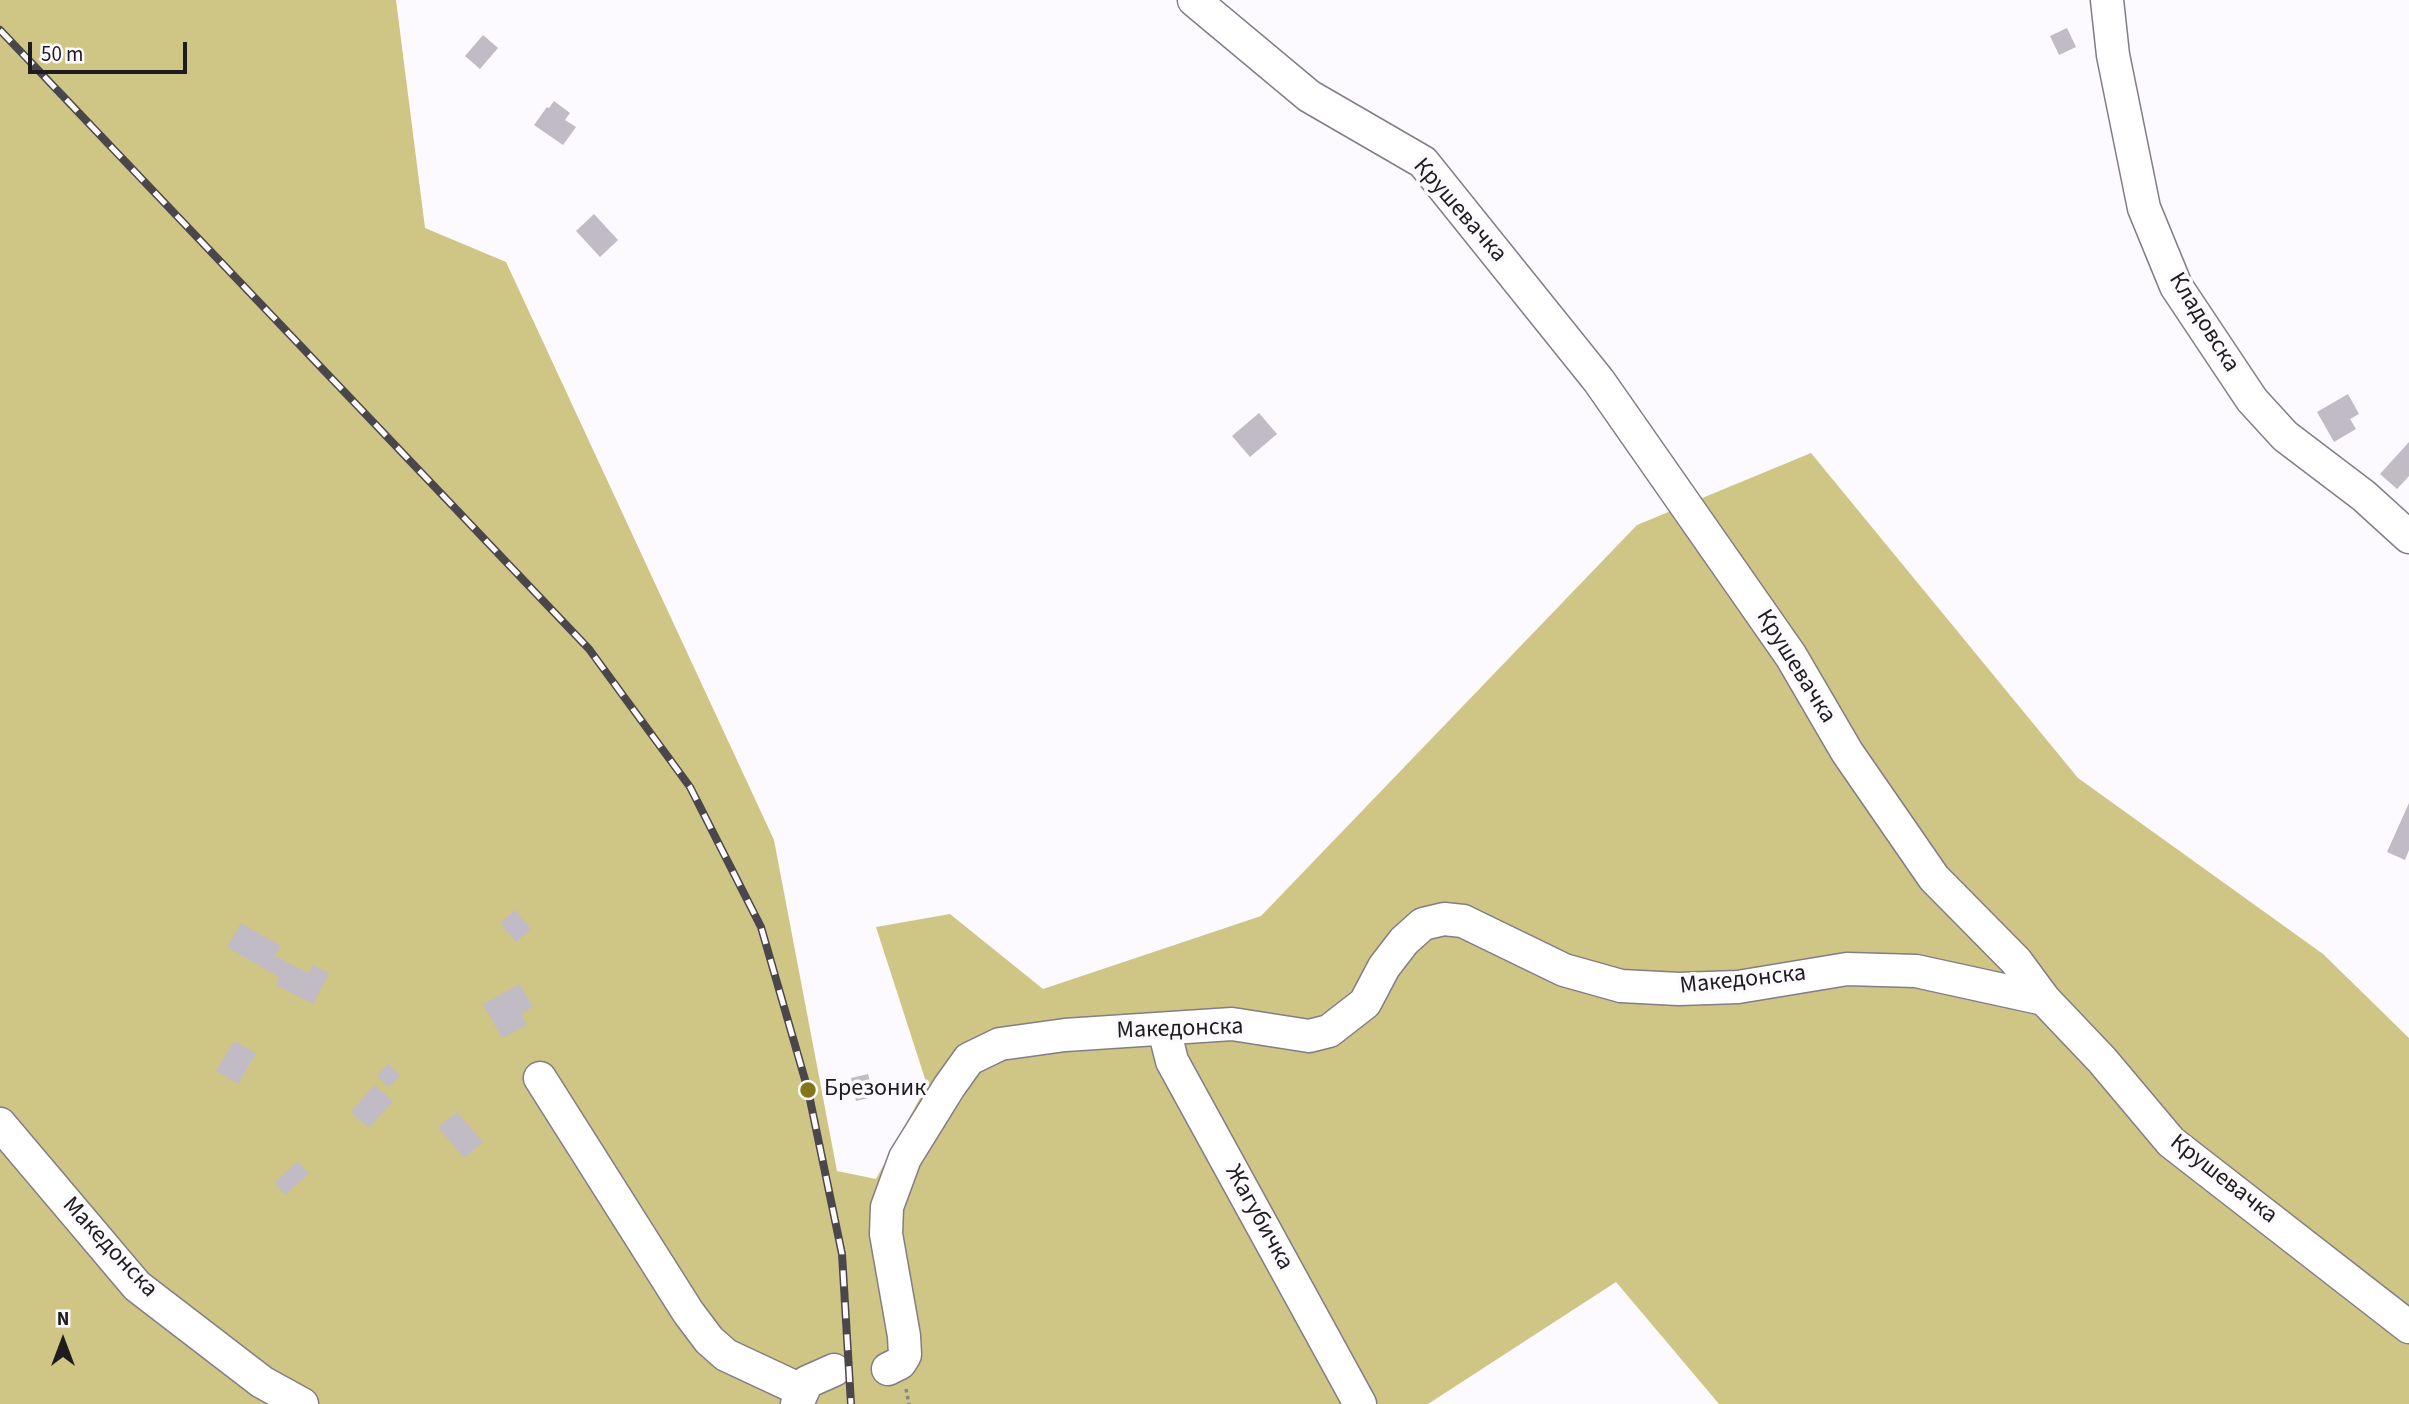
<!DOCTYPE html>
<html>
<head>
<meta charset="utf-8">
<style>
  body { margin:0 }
  #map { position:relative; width:2409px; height:1404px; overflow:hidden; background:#fcf9ff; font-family:"Source Sans 3",sans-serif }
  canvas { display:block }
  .north { position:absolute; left:28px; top:1306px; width:70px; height:70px; -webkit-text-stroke:5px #fcf9ff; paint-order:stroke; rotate:0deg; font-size:19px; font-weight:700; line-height:28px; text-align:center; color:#1e1c1f }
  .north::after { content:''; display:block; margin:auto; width:24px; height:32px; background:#1e1c1f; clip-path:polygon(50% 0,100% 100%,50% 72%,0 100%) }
  .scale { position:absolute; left:28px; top:42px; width:159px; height:32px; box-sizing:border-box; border:4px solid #1e1c1f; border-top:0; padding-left:9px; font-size:21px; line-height:24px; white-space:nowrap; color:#1e1c1f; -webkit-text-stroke:5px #fcf9ff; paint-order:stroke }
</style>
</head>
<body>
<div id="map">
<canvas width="2409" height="1404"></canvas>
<div class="north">N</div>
<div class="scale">50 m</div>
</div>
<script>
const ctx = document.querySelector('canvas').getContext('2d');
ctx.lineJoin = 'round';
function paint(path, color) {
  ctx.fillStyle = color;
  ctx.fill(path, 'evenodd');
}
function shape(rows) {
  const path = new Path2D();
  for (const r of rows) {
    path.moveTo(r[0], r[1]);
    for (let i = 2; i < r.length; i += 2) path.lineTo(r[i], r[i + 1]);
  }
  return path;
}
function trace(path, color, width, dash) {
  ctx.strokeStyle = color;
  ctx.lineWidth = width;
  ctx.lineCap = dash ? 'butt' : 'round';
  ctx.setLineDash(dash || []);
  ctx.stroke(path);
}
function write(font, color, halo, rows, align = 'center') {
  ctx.font = font + ' "Source Sans 3",sans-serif';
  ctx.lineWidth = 7;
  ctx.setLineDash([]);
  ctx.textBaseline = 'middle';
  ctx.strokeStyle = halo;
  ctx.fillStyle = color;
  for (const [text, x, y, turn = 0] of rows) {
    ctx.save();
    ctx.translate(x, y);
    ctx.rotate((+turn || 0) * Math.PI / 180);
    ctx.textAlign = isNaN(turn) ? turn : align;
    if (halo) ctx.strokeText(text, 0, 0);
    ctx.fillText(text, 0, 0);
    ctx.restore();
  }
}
paint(shape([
  [0,0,396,0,425,228,506,262,774,840,837,1171,876,1179,927,1085,876,927,950,914,1043,989,1261,916,1637,525,1811,453,2078,778,2323,954,2409,1038,2409,1404,1719,1404,1616,1282,1428,1404,0,1404]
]), '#cfc585');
paint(shape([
  [2067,28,2076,47,2059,55,2050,36],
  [483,35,498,48,480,69,465,56],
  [554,101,570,113,565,120,576,127,563,145,534,125,547,107,549,108],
  [594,214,618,240,600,257,576,231],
  [2348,394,2359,414,2350,419,2356,429,2334,442,2317,412],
  [1259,413,1277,434,1250,457,1232,436],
  [2409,442,2409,476,2397,489,2380,474],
  [2409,803,2409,850,2405,860,2387,852],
  [515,910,531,929,516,942,500,923],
  [241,923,281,946,275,956,309,973,313,965,329,973,313,1004,276,985,279,977,227,947],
  [520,984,533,1007,521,1014,527,1025,502,1038,483,1004],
  [234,1041,256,1053,238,1084,216,1071],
  [388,1064,400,1075,389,1087,377,1076],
  [868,1074,874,1097,856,1101,851,1078],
  [374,1085,393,1101,369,1128,351,1112],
  [457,1112,483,1142,464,1158,438,1127],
  [297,1161,309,1173,285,1195,274,1183]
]), '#c1bbc5');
const minor = shape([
  [1194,0,1309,96,1423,162,1599,381,1791,656,1847,752,1934,878,2016,961,2044,999,2102,1060,2171,1142,2409,1327],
  [2107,0,2113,55,2144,208,2176,286,2252,400,2285,436,2364,496,2409,537],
  [1164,1029,1172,1061,1360,1404],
  [540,1078,688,1312,709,1340,726,1355,801,1390],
  [0,1124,137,1286,262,1382,302,1404],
  [888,1369,900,1363,905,1355,904,1336,886,1234,887,1207,905,1158,949,1087,969,1059,1000,1044,1065,1035,1232,1024,1309,1036,1329,1031,1365,1003,1384,967,1404,941,1423,924,1444,919,1463,921,1564,970,1621,986,1679,989,1738,987,1847,969,1916,971,2044,999],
  [797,1404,807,1382,834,1370]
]);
trace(minor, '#827d87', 35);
trace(shape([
  [906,1389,909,1404]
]), '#89868b', 3.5, [3.5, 3.5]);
trace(minor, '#fff', 32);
const rail = shape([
  [0,30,589,649,690,787,761,927,808,1090,842,1254,851,1404]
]);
trace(rail, '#49474b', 8);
trace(rail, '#fcf9ff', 5, [16]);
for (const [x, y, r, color] of [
  [808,1090,9,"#837518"]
]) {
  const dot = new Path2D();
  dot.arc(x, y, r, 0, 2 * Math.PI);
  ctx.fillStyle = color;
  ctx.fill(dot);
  trace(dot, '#fcf9ff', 2.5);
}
write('24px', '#1e1c1f', '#fcf9ff', [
  ["Крушевачка",1459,211,49],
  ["Кладовска",2203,323,58],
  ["Крушевачка",1795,667,58],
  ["Македонска",1743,981,-6],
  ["Македонска",1180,1030,-2],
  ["Крушевачка",2223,1180,38],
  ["Жагубичка",1258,1218,61],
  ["Македонска",109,1248,47]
]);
write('24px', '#1e1c1f', '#fcf9ff', [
  ["Брезоник",824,1090]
], 'left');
</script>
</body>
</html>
